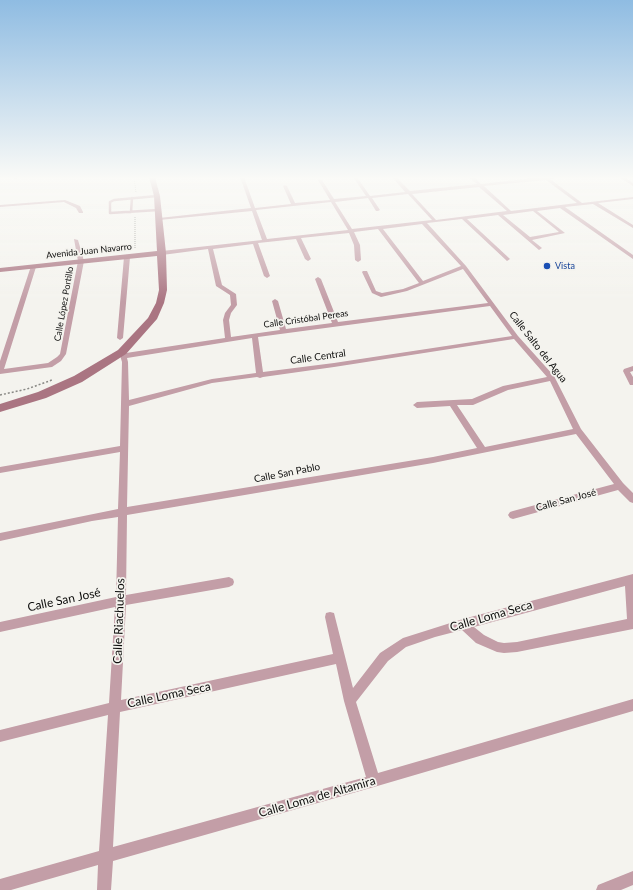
<!DOCTYPE html>
<html>
<head>
<meta charset="utf-8">
<style>
  body { margin:0 }
  canvas { display:block; background:#f4f3ee }
</style>
</head>
<body>
<canvas width="633" height="890"></canvas>
<script>
const ctx = document.querySelector('canvas').getContext('2d');
ctx.lineJoin = 'round';
function shape(rows) {
  const path = new Path2D();
  for (const r of rows) {
    path.moveTo(r[0], r[1]);
    for (let i = 2; i < r.length; i += 2) path.lineTo(r[i], r[i + 1]);
  }
  return path;
}
function trace(path, color, width, dash) {
  ctx.strokeStyle = color;
  ctx.lineWidth = width;
  ctx.lineCap = dash ? 'butt' : 'round';
  ctx.setLineDash(dash || []);
  ctx.stroke(path);
}
function paint(path, color) {
  ctx.fillStyle = color;
  ctx.fill(path, 'evenodd');
}
function write(font, color, halo, rows, align = 'center') {
  ctx.font = font + ' Lato,sans-serif';
  ctx.lineWidth = 3.5;
  ctx.setLineDash([]);
  ctx.textBaseline = 'middle';
  ctx.strokeStyle = halo;
  ctx.fillStyle = color;
  for (const [text, x, y, turn = 0] of rows) {
    ctx.save();
    ctx.translate(x, y);
    ctx.rotate((+turn || 0) * Math.PI / 180);
    ctx.textAlign = isNaN(turn) ? turn : align;
    if (halo) ctx.strokeText(text, 0, 0);
    ctx.fillText(text, 0, 0);
    ctx.restore();
  }
}
trace(shape([
  [134,177,136,193],
  [135,217,135,249]
]), '#898985', 1, [1, 1]);
trace(shape([
  [0,395,27,389,52,380]
]), '#898985', 1.5, [2, 2]);
trace(shape([
  [157,196,114,200,110,202,110,213,158,210],
  [131,212,132,198]
]), '#c39ea7', 2.5);
paint(shape([
  [15,177,19,177,16,179,14,178,15,177],
  [240,177,244,177,255,208,291,204,283,186,285,185,287,186,295,203,330,200,318,180,320,179,322,180,334,199,366,196,353,177,357,177,370,196,405,192,392,177,396,177,410,191,477,184,469,177,474,177,481,184,543,177,561,177,550,179,582,203,633,197,633,199,598,203,633,225,633,228,593,204,565,207,633,255,633,259,560,208,537,211,565,233,532,240,542,248,539,250,498,215,467,219,509,258,510,259,507,261,462,219,427,223,466,266,518,336,554,376,581,429,623,483,633,493,633,503,630,502,618,490,513,519,510,518,508,515,510,512,513,511,614,484,576,434,433,463,127,515,126,595,229,577,233,579,234,582,233,585,229,587,126,605,121,700,333,654,325,617,326,613,330,612,334,613,335,617,353,688,380,653,403,638,463,619,633,574,633,629,517,652,504,653,497,652,476,643,462,630,435,637,406,647,388,661,356,702,378,773,633,699,633,711,374,787,113,861,111,890,97,890,98,865,11,890,0,890,0,879,99,851,108,715,0,742,0,730,109,703,115,607,0,632,0,622,116,597,118,517,92,521,0,541,0,533,118,509,120,452,0,473,0,467,120,446,122,362,119,352,120,350,124,350,126,353,225,338,223,320,225,313,231,305,230,295,216,286,208,249,162,255,159,253,162,251,262,240,252,211,159,220,157,219,159,218,251,208,240,177],
  [546,180,577,203,511,211,484,186,546,180],
  [479,187,507,211,436,220,412,194,479,187],
  [408,194,432,220,352,229,335,202,368,198,376,211,378,211,380,210,372,198,408,194],
  [331,202,348,230,267,239,256,210,331,202],
  [533,211,559,232,530,237,503,215,533,211],
  [422,224,461,266,423,281,383,229,422,224],
  [378,229,419,283,403,289,382,293,376,291,367,271,363,271,362,272,372,293,381,297,407,291,463,269,488,303,338,322,321,279,318,277,315,279,332,323,286,329,278,301,275,299,272,301,280,330,231,337,229,320,231,313,237,305,236,294,222,285,213,249,253,244,264,276,267,278,270,276,258,243,296,239,305,259,308,261,311,259,301,238,349,233,354,245,355,260,358,262,361,260,360,245,354,232,378,229],
  [490,306,512,336,334,363,263,372,258,337,490,306],
  [252,338,256,373,212,379,129,400,128,362,127,358,252,338],
  [514,339,547,377,503,386,472,399,417,402,413,405,417,408,450,406,477,448,433,457,127,507,129,406,212,383,257,377,260,378,263,377,334,367,514,339],
  [550,381,573,429,485,447,457,405,473,405,508,390,550,381],
  [625,586,627,619,517,642,504,643,498,642,484,635,474,627,625,586],
  [336,664,344,701,366,777,113,847,120,712,336,664],
  [619,177,624,177,633,183,633,186,619,177],
  [65,200,80,206,83,212,83,213,79,213,76,208,64,202,0,207,0,205,65,200],
  [74,239,78,240,84,261,66,354,61,361,52,367,0,374,0,361,31,266,36,267,4,369,48,363,57,357,60,354,78,261,74,239],
  [127,255,130,257,123,338,120,340,117,338,124,257,127,255],
  [633,366,633,371,630,372,633,377,633,385,630,385,623,371,624,369,633,366],
  [633,871,633,885,621,890,596,890,598,885,633,871]
]), '#c39ea7');
paint(shape([
  [149,177,155,177,160,196,166,253,167,290,164,303,157,319,126,354,82,382,46,398,0,412,0,404,38,392,74,376,118,350,148,318,156,303,159,290,157,256,0,272,0,268,157,251,154,196,149,177]
]), '#aa7582');
const sky = ctx.createLinearGradient(0, 0, 0, 302);
sky.addColorStop(0, '#8fbce2');
sky.addColorStop(0.59, '#fafaf7');
sky.addColorStop(1, '#fafaf700');
ctx.fillStyle = sky;
ctx.fillRect(0, 0, 633, 302);
for (const [x, y, r, color] of [
  [547,266,4,"#1a4fb4"]
]) {
  const dot = new Path2D();
  dot.arc(x, y, r, 0, 2 * Math.PI);
  ctx.fillStyle = color;
  ctx.fill(dot);
  trace(dot, '#f4f3ee', 1.5);
}
write('9px', '#0f0f0e', '#f4f3ee', [
  ["Avenida Juan Navarro",89,251,-6],
  ["Calle López Portillo",64,304,-80],
  ["Calle Cristóbal Pereas",306,319,-8]
]);
write('9px', '#164399', '#f4f3ee', [
  ["Vista",555,266]
], 'left');
write('10px', '#0f0f0e', '#f4f3ee', [
  ["Calle Salto del Agua",538,347,52],
  ["Calle Central",318,357,-8],
  ["Calle San Pablo",287,473,-11],
  ["Calle San José",566,500,-15]
]);
write('12px', '#0f0f0e', '#f4f3ee', [
  ["Calle San José",64,600,-12],
  ["Calle Loma Seca",491,616,-16],
  ["Calle Riachuelos",119,621,-88],
  ["Calle Loma Seca",169,695,-12],
  ["Calle Loma de Altamira",317,797,-16]
]);
</script>
</body>
</html>
